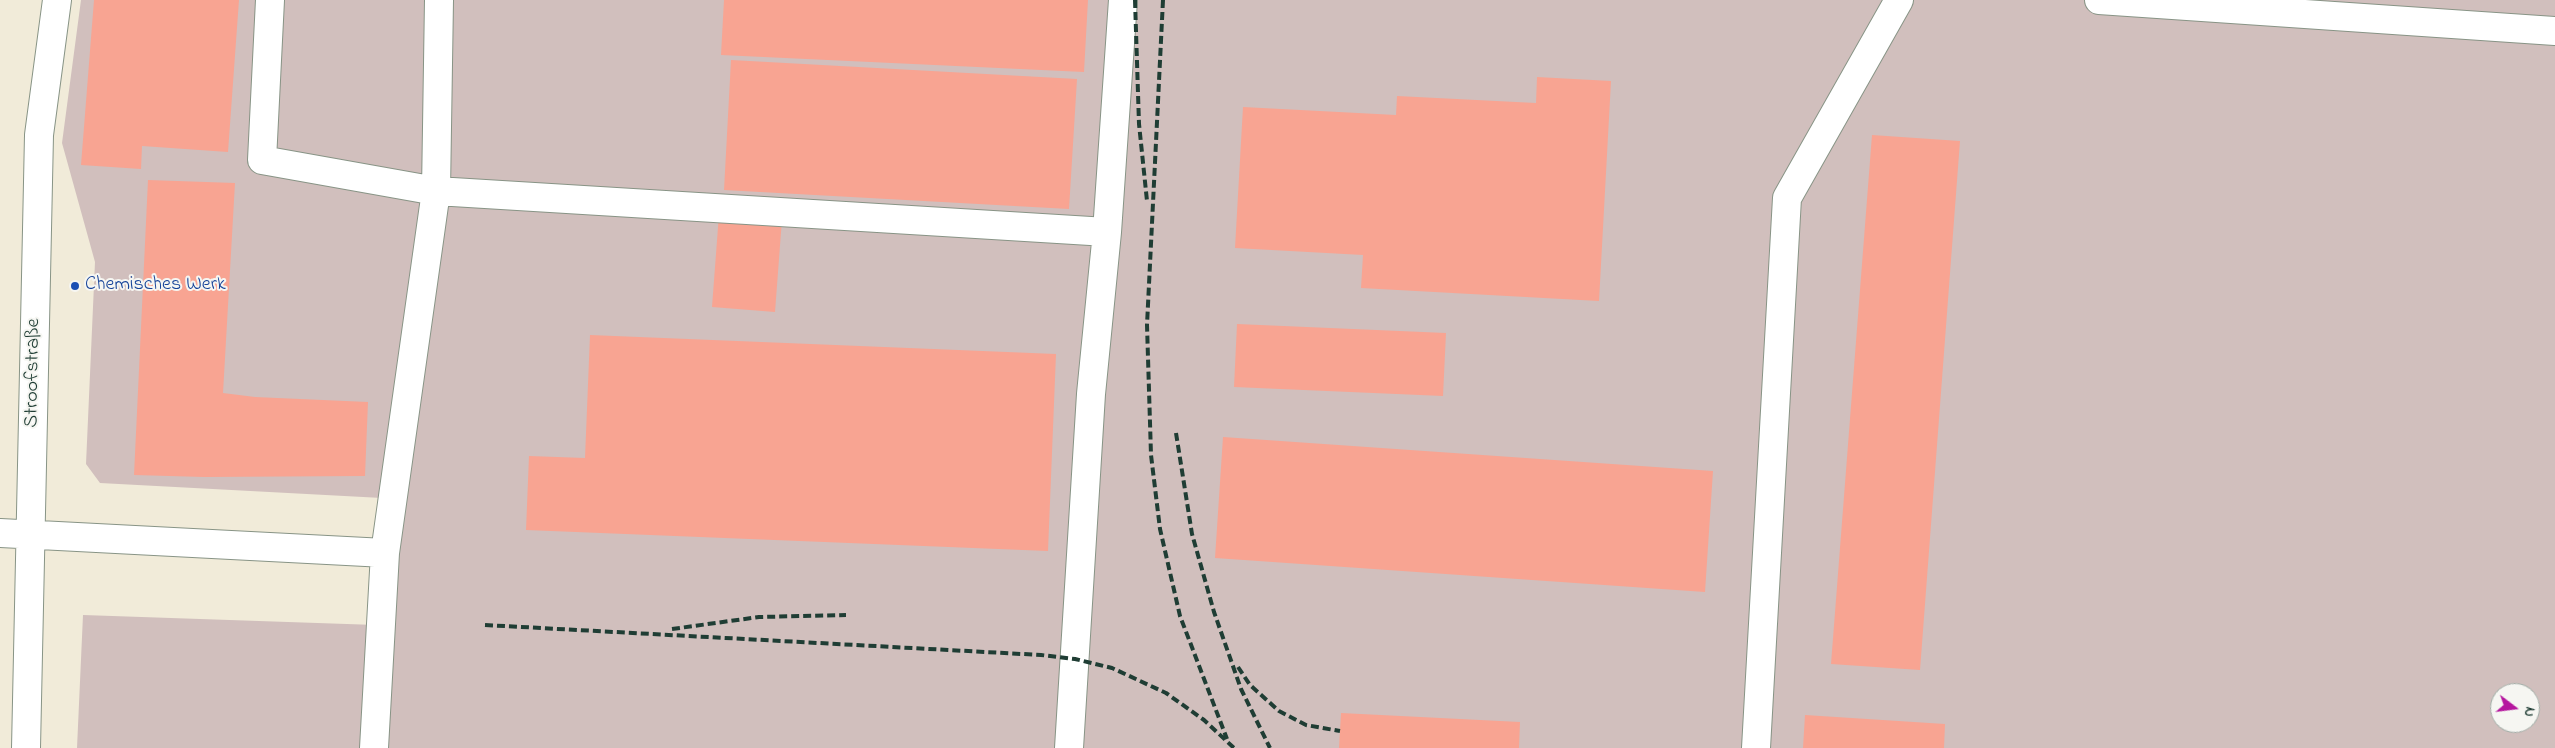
<!DOCTYPE html>
<html>
<head>
<meta charset="utf-8">
<style>
  body { margin:0 }
  #map { position:relative; width:2555px; height:748px; overflow:hidden; background:#f1ebd9; font-family:"Indie Flower",sans-serif }
  canvas { display:block }
  .north { position:absolute; left:2490px; top:683px; width:50px; height:50px; box-sizing:border-box; background:#f6f6f2; border:1px solid #a0aca6; border-radius:50%; rotate:105deg; font-size:14px; font-weight:700; line-height:20px; text-align:center; color:#1f3d34 }
  .north::after { content:''; display:block; margin:auto; width:18px; height:22px; background:#b5179e; clip-path:polygon(50% 0,100% 100%,50% 72%,0 100%) }
</style>
</head>
<body>
<div id="map">
<canvas width="2555" height="748"></canvas>
<div class="north">N</div>
</div>
<script>
const ctx = document.querySelector('canvas').getContext('2d');
ctx.lineJoin = 'round';
function paint(path, color) {
  ctx.fillStyle = color;
  ctx.fill(path, 'evenodd');
}
function shape(rows) {
  const path = new Path2D();
  for (const r of rows) {
    path.moveTo(r[0], r[1]);
    for (let i = 2; i < r.length; i += 2) path.lineTo(r[i], r[i + 1]);
  }
  return path;
}
function trace(path, color, width, dash) {
  ctx.strokeStyle = color;
  ctx.lineWidth = width;
  ctx.lineCap = dash ? 'butt' : 'round';
  ctx.setLineDash(dash || []);
  ctx.stroke(path);
}
function write(font, color, halo, rows, align = 'center') {
  ctx.font = font + ' "Indie Flower",sans-serif';
  ctx.lineWidth = 4;
  ctx.setLineDash([]);
  ctx.textBaseline = 'middle';
  ctx.strokeStyle = halo;
  ctx.fillStyle = color;
  for (const [text, x, y, turn = 0] of rows) {
    ctx.save();
    ctx.translate(x, y);
    ctx.rotate((+turn || 0) * Math.PI / 180);
    ctx.textAlign = isNaN(turn) ? turn : align;
    if (halo) ctx.strokeText(text, 0, 0);
    ctx.fillText(text, 0, 0);
    ctx.restore();
  }
}
paint(shape([
  [81,0,2555,0,2555,748,77,748,83,615,376,625,382,498,100,483,86,464,95,262,62,143],
  [2500,693,2530,693,2530,723,2500,723]
]), '#d1bfbd');
paint(shape([
  [94,0,239,0,228,152,142,146,141,169,81,165],
  [724,0,1088,0,1084,72,721,55],
  [731,60,1077,79,1069,209,724,190],
  [1537,77,1611,81,1599,301,1361,288,1363,255,1235,248,1243,107,1396,115,1397,96,1536,103],
  [1872,135,1960,141,1920,670,1831,664],
  [148,180,235,183,223,393,255,397,368,402,365,476,204,477,134,475],
  [719,214,782,219,775,312,712,307],
  [1237,324,1446,333,1443,396,1234,387],
  [590,335,1056,354,1048,551,526,530,529,456,585,458],
  [1223,437,1713,471,1705,592,1215,558],
  [1341,713,1520,722,1519,748,1339,748],
  [1805,715,1945,724,1944,748,1803,748]
]), '#f8a492');
const minor = shape([
  [270,0,262,160,436,191,1107,232],
  [2099,0,2555,31],
  [0,533,385,553],
  [26,748,39,135,57,0],
  [374,748,385,553,436,191,439,0],
  [1069,748,1091,394,1107,232,1123,0],
  [1756,748,1787,198,1899,0]
]);
trace(minor, '#889486', 30);
trace(minor, '#fff', 28);
trace(shape([
  [1135,0,1139,124,1147,201],
  [1163,0,1147,325,1151,455,1160,529,1180,616,1227,739],
  [1176,433,1192,534,1214,612,1241,689,1270,748],
  [485,625,1041,655,1075,659,1112,668,1166,693,1204,720,1234,748],
  [672,629,759,617,846,615],
  [1238,667,1250,685,1279,711,1306,725,1340,731]
]), '#1f3d34', 4, [8, 4]);
for (const [x, y, r, color] of [
  [75,286,5,"#1a4fb4"]
]) {
  const dot = new Path2D();
  dot.arc(x, y, r, 0, 2 * Math.PI);
  ctx.fillStyle = color;
  ctx.fill(dot);
  trace(dot, '#f6f6f2', 2);
}
write('20px', '#164399', '#f6f6f2', [
  ["Chemisches Werk",85,286]
], 'left');
write('20px', '#1f3d34', '#f6f6f2', [
  ["Stroofstraße",34,373,-89]
]);
</script>
</body>
</html>
